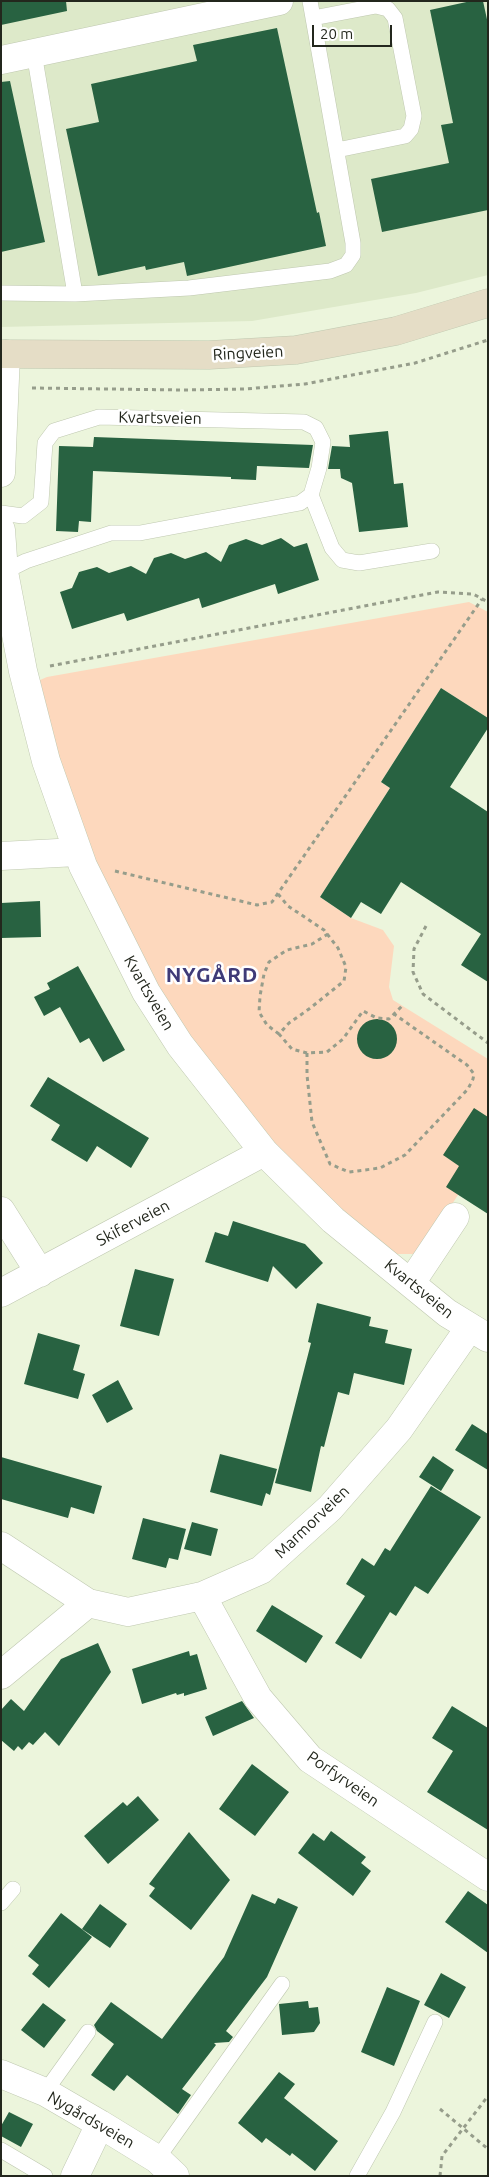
<!DOCTYPE html>
<html>
<head>
<meta charset="utf-8">
<style>
  body { margin:0 }
  #map { position:relative; width:489px; height:2177px; overflow:hidden; background:#ecf5dc; font-family:Ubuntu,sans-serif }
  canvas { display:block }
  .frame { position:absolute; inset:0; border:2px solid #23271d; pointer-events:none }
  .scale { position:absolute; left:312px; top:25px; width:80px; height:22px; box-sizing:border-box; border:2px solid #23271d; border-top:0; padding-left:6px; font-size:15px; line-height:18px; white-space:nowrap; color:#23271d; -webkit-text-stroke:4px #fff; paint-order:stroke }
</style>
</head>
<body>
<div id="map">
<canvas width="489" height="2177"></canvas>
<div class="frame"></div>
<div class="scale">20 m</div>
</div>
<script>
const ctx = document.querySelector('canvas').getContext('2d');
ctx.lineJoin = 'round';
function paint(path, color) {
  ctx.fillStyle = color;
  ctx.fill(path, 'evenodd');
}
function shape(rows) {
  const path = new Path2D();
  for (const r of rows) {
    if (r.length === 3) {
      path.moveTo(r[0] + r[2], r[1]);
      path.arc(r[0], r[1], r[2], 0, 2 * Math.PI);
      continue;
    }
    path.moveTo(r[0], r[1]);
    for (let i = 2; i < r.length; i += 2) path.lineTo(r[i], r[i + 1]);
  }
  return path;
}
function trace(path, color, width, dash) {
  ctx.strokeStyle = color;
  ctx.lineWidth = width;
  ctx.lineCap = dash ? 'butt' : 'round';
  ctx.setLineDash(dash || []);
  ctx.stroke(path);
}
function write(font, color, halo, rows, align = 'center') {
  ctx.font = font + ' Ubuntu,sans-serif';
  ctx.lineWidth = 5;
  ctx.setLineDash([]);
  ctx.textBaseline = 'middle';
  ctx.strokeStyle = halo;
  ctx.fillStyle = color;
  for (const [text, x, y, turn = 0] of rows) {
    ctx.save();
    ctx.translate(x, y);
    ctx.rotate((+turn || 0) * Math.PI / 180);
    ctx.textAlign = isNaN(turn) ? turn : align;
    if (halo) ctx.strokeText(text, 0, 0);
    ctx.fillText(text, 0, 0);
    ctx.restore();
  }
}
paint(shape([
  [1,1,488,1,488,275,416,293,252,321,1,327]
]), '#dde9c9');
paint(shape([
  [469,602,488,612,488,718,441,688,381,782,390,788,320,897,351,918,383,930,394,946,389,987,393,1000,488,1059,488,1148,424,1248,413,1254,395,1254,375,1243,263,1138,151,981,93,865,37,688,40,680,47,677]
]), '#fdd8bd');
paint(shape([
  [1,1,66,1,67,11,1,25],
  [471,1,483,1,488,24,488,210,382,232,371,179,449,163,441,125,453,123,430,10],
  [277,28,317,213,319,212,326,246,187,276,184,262,146,270,145,266,98,276,66,129,99,122,91,84,197,61,193,45],
  [10,81,45,242,1,252,1,82],
  [388,431,394,484,403,483,408,527,359,532,352,483,341,478,340,469,328,469,332,446,350,447,349,435],
  [94,437,313,445,309,468,257,466,256,480,231,479,231,477,93,471,91,522,79,521,78,532,56,531,59,446,93,447],
  [281,538,294,547,307,543,319,580,278,594,275,584,202,608,199,598,127,621,124,613,72,629,60,592,72,588,79,572,97,567,109,573,131,566,146,574,154,558,171,553,185,559,206,552,221,562,229,545,246,539,262,545],
  [441,688,488,718,488,728,450,787,488,812,488,982,461,965,481,934,401,882,381,914,361,902,351,918,320,897,390,788,381,782],
  [40,901,41,937,1,938,1,903],
  [78,966,125,1050,103,1062,89,1038,80,1043,60,1007,44,1016,34,997,50,989,47,983],
  [377,1039,20],
  [48,1077,149,1138,131,1168,97,1146,87,1162,51,1140,60,1125,30,1106],
  [474,1108,488,1117,488,1214,446,1187,459,1166,443,1155],
  [233,1221,305,1244,323,1263,296,1289,273,1266,268,1282,205,1262,215,1232,228,1236],
  [135,1269,174,1279,159,1336,120,1326],
  [317,1303,371,1317,369,1326,388,1330,385,1343,412,1349,404,1385,354,1373,349,1395,338,1392,324,1447,321,1446,311,1492,275,1483,311,1343,308,1342],
  [38,1333,80,1345,73,1370,85,1374,78,1399,24,1384],
  [118,1380,133,1409,107,1423,92,1395],
  [472,1424,488,1434,488,1470,455,1450],
  [220,1454,277,1469,270,1495,266,1493,262,1506,210,1492],
  [433,1456,454,1470,441,1491,419,1477],
  [1,1457,102,1486,94,1514,71,1507,68,1518,1,1499],
  [431,1486,481,1517,428,1594,415,1586,396,1616,390,1612,361,1659,335,1643,365,1596,346,1584,362,1558,374,1566,385,1548,390,1551],
  [143,1518,186,1529,178,1560,169,1558,166,1568,132,1559],
  [192,1522,218,1529,211,1556,184,1549],
  [272,1605,323,1636,306,1663,256,1631],
  [98,1643,111,1672,59,1746,45,1732,33,1745,29,1742,22,1750,18,1746,14,1751,1,1740,1,1710,11,1699,24,1711,61,1659],
  [189,1651,190,1656,197,1654,207,1689,184,1696,184,1693,177,1695,176,1693,142,1704,132,1669],
  [242,1701,254,1718,213,1736,205,1717],
  [452,1706,488,1728,488,1830,427,1792,453,1751,432,1738],
  [252,1764,289,1792,255,1836,219,1809],
  [138,1796,159,1820,108,1864,84,1836,123,1802,127,1806],
  [331,1831,366,1857,361,1863,371,1871,353,1896,298,1853,313,1833,324,1841],
  [189,1832,230,1880,191,1930,149,1896,155,1888,149,1884],
  [468,1891,488,1905,488,1953,445,1922],
  [252,1894,275,1904,278,1898,298,1907,267,1977,226,2031,233,2037,229,2042,214,2043,216,2045,182,2089,191,2095,178,2114,127,2075,114,2091,91,2075,114,2044,97,2031,94,2025,111,2002,162,2039,224,1957],
  [100,1904,127,1924,110,1948,82,1929],
  [61,1913,92,1937,49,1988,32,1974,39,1965,28,1956],
  [441,1973,466,1987,449,2018,424,2005],
  [387,1987,420,2001,394,2066,361,2052],
  [308,2001,309,2008,318,2007,320,2023,314,2032,282,2035,279,2004],
  [43,2003,66,2020,44,2048,21,2030],
  [279,2072,295,2084,284,2098,338,2141,315,2171,292,2153,290,2156,266,2138,262,2143,238,2123],
  [9,2112,33,2124,21,2147,1,2136,1,2126]
]), '#286241');
const lane = shape([
  [313,18,376,6,388,9,395,18,414,116,411,129,405,136,337,150],
  [34,53,75,294],
  [1,293,75,294,189,288,330,271,346,265,353,255,353,243,310,1],
  [311,495,332,548,342,560,359,563,432,551],
  [1,513,23,516,41,502,45,443,54,431,99,417,304,422,316,428,323,442,319,468,311,495,300,503,140,533,111,533,26,561,4,572],
  [1,1903,13,1889],
  [45,2092,88,2032],
  [1,2150,45,2176],
  [157,2159,282,1984],
  [357,2176,393,2112,435,2022]
]);
const street = shape([
  [1,60,279,1],
  [1,473,6,354],
  [1,530,4,572,23,671,46,761,83,866,146,992,180,1045,264,1152,333,1220,447,1313,488,1338],
  [1,856,77,852],
  [1,1211,40,1273],
  [411,1283,455,1217],
  [1,1293,264,1152],
  [1,1546,88,1603,128,1612,202,1596,261,1570,330,1508,399,1429,470,1327],
  [202,1596,258,1698,310,1759,488,1877],
  [1,1675,88,1603],
  [1,2074,45,2092,100,2124,157,2159,175,2176],
  [75,2176,100,2124]
]);
const secondary = shape([
  [1,354,209,355,296,350,396,331,488,303]
]);
trace(lane, '#bfc8b0', 16);
trace(street, '#bfc8b0', 29);
trace(secondary, '#bfc8b0', 29);
trace(shape([
  [32,388,182,390,245,389,305,384,415,363,488,340],
  [50,666,438,592,473,594,488,602],
  [115,871,257,905,272,902,482,599],
  [278,894,288,906,324,930,338,948,346,967,344,981,309,1009,289,1023,279,1034,292,1049,307,1053,327,1052,343,1039,363,1011,377,1018,389,1019,402,1006],
  [426,926,414,949,413,972,423,994,488,1043],
  [279,1034,267,1025,259,1012,260,996,264,974,269,962,287,950,312,944,328,934],
  [307,1053,307,1075,312,1122,330,1164,349,1172,380,1168,405,1155,468,1089,473,1079,474,1074,467,1065,394,1014],
  [440,2109,488,2149],
  [440,2176,442,2156,488,2096]
]), '#969d8b', 3, [4, 4]);
trace(lane, '#fff', 15);
trace(street, '#fff', 28);
trace(secondary, '#e5ddc6', 28);
write('16px', '#23271d', '#fff', [
  ["Ringveien",248,353,-3],
  ["Kvartsveien",160,418,1],
  ["Kvartsveien",149,993,60],
  ["Skiferveien",133,1223,-28],
  ["Kvartsveien",419,1289,39],
  ["Marmorveien",312,1522,-44],
  ["Porfyrveien",343,1779,35],
  ["Nygårdsveien",91,2120,30]
]);
ctx.letterSpacing = '1px';
write('bold 21px', '#3f3a77', '#fff', [
  ["NYGÅRD",212,975]
]);
ctx.letterSpacing = '0px';
</script>
</body>
</html>
